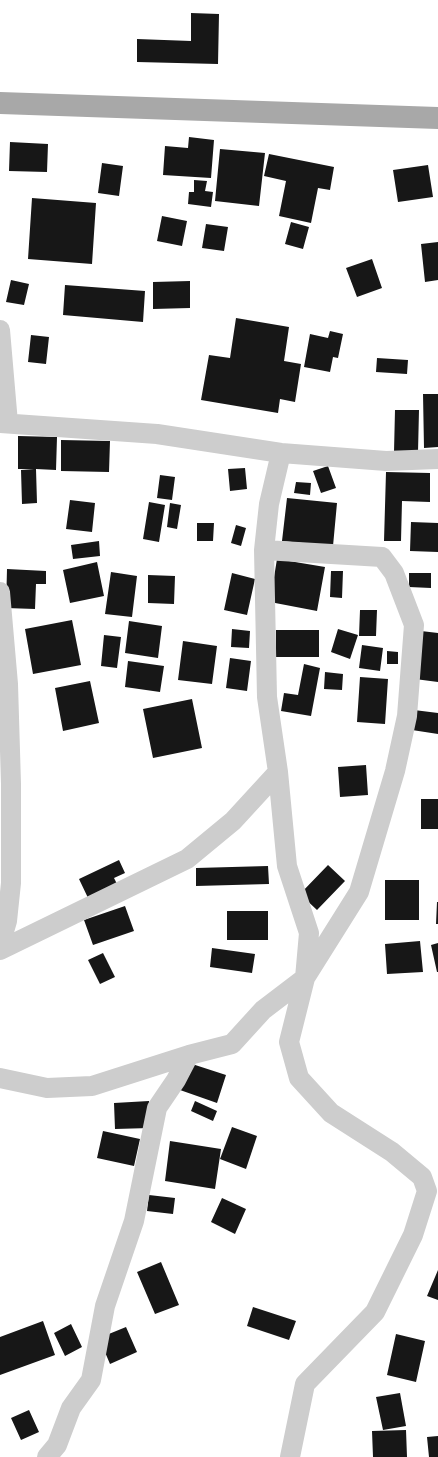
<!DOCTYPE html>
<html>
<head>
<meta charset="utf-8">
<style>
  body { margin:0 }
  canvas { display:block; background:#fff }
</style>
</head>
<body>
<canvas width="438" height="1457"></canvas>
<script>
const ctx = document.querySelector('canvas').getContext('2d');
ctx.lineJoin = 'round';
function paint(path, color) {
  ctx.fillStyle = color;
  ctx.fill(path, 'evenodd');
}
function shape(rows) {
  const path = new Path2D();
  for (const r of rows) {
    path.moveTo(r[0], r[1]);
    for (let i = 2; i < r.length; i += 2) path.lineTo(r[i], r[i + 1]);
  }
  return path;
}
function trace(path, color, width, dash) {
  ctx.strokeStyle = color;
  ctx.lineWidth = width;
  ctx.lineCap = dash ? 'butt' : 'round';
  ctx.setLineDash(dash || []);
  ctx.stroke(path);
}
paint(shape([
  [191,13,219,14,218,64,137,62,137,39,191,41],
  [189,137,214,140,211,178,163,175,165,146,188,148],
  [10,142,48,144,47,172,9,171],
  [220,149,265,153,259,206,215,201],
  [269,154,334,167,330,190,318,188,311,223,279,216,286,181,264,176],
  [102,163,123,166,119,196,98,193],
  [428,165,433,197,398,202,393,170],
  [194,180,207,181,205,191,213,192,211,207,188,204,189,192,194,192],
  [32,198,96,203,92,264,28,259],
  [162,216,187,221,182,246,157,241],
  [291,222,309,227,303,249,285,244],
  [206,224,228,227,224,251,202,248],
  [438,242,438,280,425,282,421,244],
  [372,259,382,288,357,297,346,268],
  [11,280,29,284,24,305,6,302],
  [190,281,190,308,153,309,153,282],
  [65,285,145,291,143,322,63,315],
  [236,318,289,327,284,361,301,364,295,402,280,399,278,413,201,400,209,355,230,358],
  [330,331,343,334,338,358,333,357,330,372,304,367,310,334,328,338],
  [31,335,49,337,46,364,28,362],
  [377,358,408,360,407,374,376,372],
  [423,394,438,394,438,447,424,448],
  [395,410,419,410,418,452,394,452],
  [18,436,57,437,56,470,36,469,37,503,22,504,21,470,34,469,18,469],
  [61,440,110,441,109,472,61,471],
  [328,466,336,488,321,493,313,471],
  [245,468,247,489,230,491,228,469],
  [386,472,430,473,430,502,402,501,401,541,384,541],
  [160,475,175,477,172,500,157,498],
  [296,482,311,483,310,495,294,493],
  [287,498,337,503,333,546,282,541],
  [70,500,95,503,92,532,66,529],
  [149,502,165,505,159,542,143,539],
  [170,503,181,505,177,529,167,527],
  [411,522,438,523,438,552,410,551],
  [197,523,214,523,213,541,197,541],
  [236,525,246,528,241,546,231,543],
  [99,541,100,556,73,559,71,545],
  [277,559,325,567,317,611,270,602],
  [97,562,104,596,70,603,63,570],
  [7,569,46,571,46,584,36,584,35,609,6,608],
  [331,571,343,571,342,598,330,597],
  [111,572,137,576,132,617,105,614],
  [232,573,255,579,247,615,224,610],
  [409,573,431,573,431,588,409,587],
  [148,575,175,576,174,604,148,603],
  [360,610,377,610,376,636,359,636],
  [72,620,81,665,33,674,25,629],
  [129,621,162,626,158,658,125,653],
  [232,629,250,631,249,648,231,647],
  [338,629,358,635,350,659,331,652],
  [276,630,319,630,319,657,276,657],
  [421,631,438,633,438,682,415,679],
  [104,635,121,637,117,668,101,666],
  [183,641,217,646,212,684,178,680],
  [362,645,383,648,380,671,359,668],
  [387,651,398,652,398,664,387,664],
  [230,658,251,661,247,691,226,688],
  [128,661,164,666,160,692,125,687],
  [304,664,320,668,311,716,281,711,284,693,298,695],
  [325,672,343,674,342,690,324,689],
  [360,677,388,679,385,724,357,722],
  [90,681,99,723,63,731,55,688],
  [192,699,202,748,153,758,143,709],
  [414,710,438,713,438,734,412,730],
  [366,765,368,795,340,797,338,767],
  [421,799,438,799,438,829,421,829],
  [119,860,125,873,114,878,118,886,89,900,79,879],
  [328,865,345,881,317,910,300,894],
  [268,866,269,884,196,886,196,868],
  [385,880,419,880,419,920,385,920],
  [437,902,438,902,438,924,436,924],
  [125,906,134,931,93,945,84,920],
  [227,911,268,911,268,940,227,940],
  [420,941,423,972,387,974,385,944],
  [438,943,438,972,437,972,431,945],
  [212,948,255,954,252,973,210,967],
  [103,953,115,977,100,984,88,960],
  [189,1063,226,1075,217,1103,180,1090],
  [149,1101,150,1128,115,1129,114,1103],
  [195,1101,217,1111,213,1121,191,1111],
  [232,1127,257,1136,246,1169,220,1159],
  [103,1131,140,1139,134,1166,97,1158],
  [170,1141,221,1149,215,1189,165,1181],
  [149,1195,175,1198,173,1214,147,1211],
  [222,1198,246,1209,235,1234,211,1222],
  [161,1262,179,1305,155,1314,137,1272],
  [438,1270,438,1300,427,1296],
  [253,1307,296,1321,289,1340,247,1326],
  [43,1321,55,1355,0,1375,0,1337],
  [71,1324,82,1347,65,1356,54,1333],
  [126,1327,137,1352,110,1364,99,1338],
  [396,1334,425,1341,416,1382,387,1375],
  [400,1393,406,1426,383,1430,376,1397],
  [29,1410,39,1432,21,1440,11,1418],
  [406,1430,407,1457,373,1457,372,1431],
  [438,1436,438,1457,429,1457,427,1437]
]), '#171717');
trace(shape([
  [0,330,8,423],
  [0,423,157,434,281,453,386,461,438,459],
  [281,453,269,504,264,550,267,697,278,772,287,866,309,933,305,978,289,1042,299,1078,331,1113,392,1152,422,1177,427,1191,413,1235,375,1312,305,1384,290,1457],
  [0,592,8,684,11,784,11,883,7,921,0,945],
  [0,950,187,859,233,821,278,772],
  [0,1078,47,1088,92,1086,189,1055,232,1044,263,1010,305,978,359,892,395,771,407,716,414,625,394,573,382,557,264,550],
  [47,1457,57,1445,71,1408,91,1380,105,1306,134,1221,157,1108,176,1080,189,1055]
]), '#cdcdcd', 20);
trace(shape([
  [0,103,438,118]
]), '#a8a8a8', 22);
</script>
</body>
</html>
